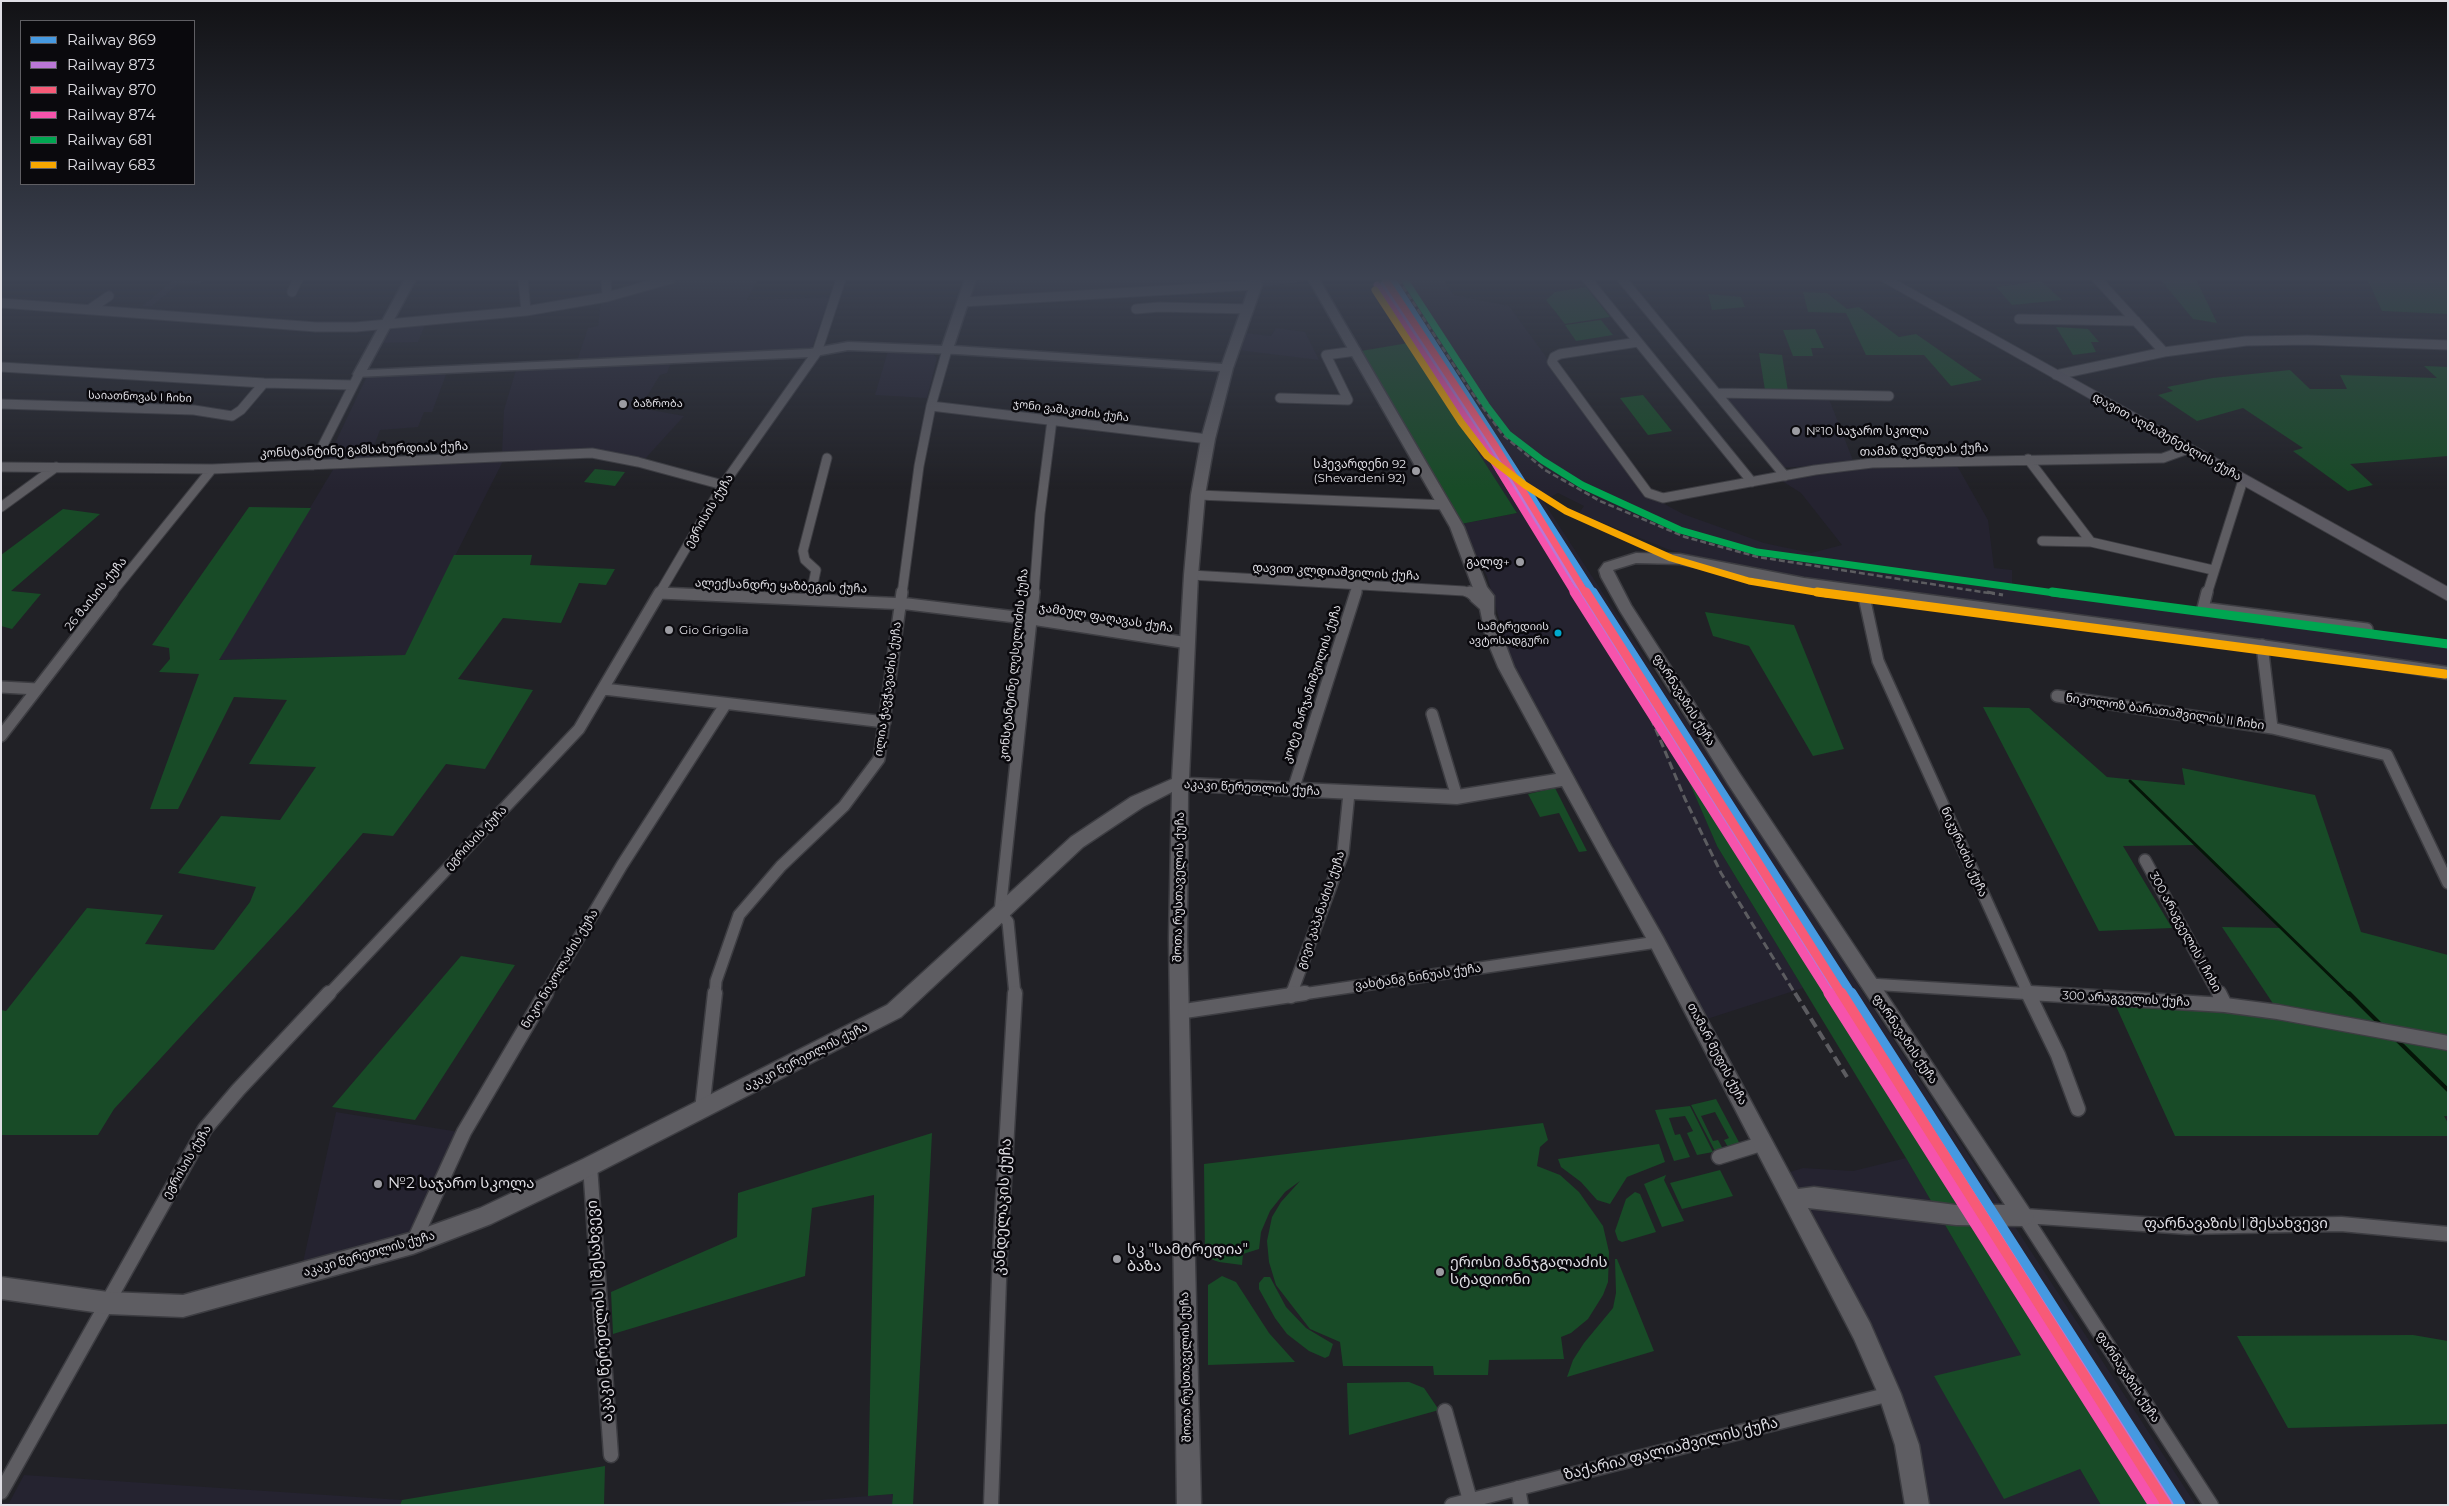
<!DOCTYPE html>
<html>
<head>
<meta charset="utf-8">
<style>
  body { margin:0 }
  #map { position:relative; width:2449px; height:1506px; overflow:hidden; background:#212126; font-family:Montserrat,sans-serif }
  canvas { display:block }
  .frame { position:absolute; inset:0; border:2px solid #dfdee4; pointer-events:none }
  .legend { position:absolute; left:20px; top:20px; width:175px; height:165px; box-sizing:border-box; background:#0a090d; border:1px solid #5f5e63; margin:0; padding:6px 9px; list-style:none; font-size:15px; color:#dfdee4 }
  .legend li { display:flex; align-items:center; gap:10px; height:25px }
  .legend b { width:25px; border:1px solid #5f5e63 }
</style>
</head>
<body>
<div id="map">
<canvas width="2449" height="1506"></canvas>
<div class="frame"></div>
<ul class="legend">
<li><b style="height:6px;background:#4699e1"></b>Railway 869</li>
<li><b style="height:6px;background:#ba77d6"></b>Railway 873</li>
<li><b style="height:6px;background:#f75a77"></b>Railway 870</li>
<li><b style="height:6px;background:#f653ac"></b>Railway 874</li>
<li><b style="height:6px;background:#00a651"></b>Railway 681</li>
<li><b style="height:6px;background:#f7a600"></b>Railway 683</li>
</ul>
</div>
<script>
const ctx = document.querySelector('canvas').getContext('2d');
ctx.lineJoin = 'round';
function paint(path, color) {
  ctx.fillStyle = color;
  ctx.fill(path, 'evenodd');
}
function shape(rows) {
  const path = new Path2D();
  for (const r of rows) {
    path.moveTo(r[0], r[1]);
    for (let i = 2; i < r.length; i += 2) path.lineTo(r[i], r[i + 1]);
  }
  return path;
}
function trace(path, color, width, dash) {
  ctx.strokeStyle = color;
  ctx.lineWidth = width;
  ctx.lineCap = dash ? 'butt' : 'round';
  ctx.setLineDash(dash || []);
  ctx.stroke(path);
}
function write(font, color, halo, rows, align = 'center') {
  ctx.font = font + ' Montserrat,"Noto Sans Georgian",sans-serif';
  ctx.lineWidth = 5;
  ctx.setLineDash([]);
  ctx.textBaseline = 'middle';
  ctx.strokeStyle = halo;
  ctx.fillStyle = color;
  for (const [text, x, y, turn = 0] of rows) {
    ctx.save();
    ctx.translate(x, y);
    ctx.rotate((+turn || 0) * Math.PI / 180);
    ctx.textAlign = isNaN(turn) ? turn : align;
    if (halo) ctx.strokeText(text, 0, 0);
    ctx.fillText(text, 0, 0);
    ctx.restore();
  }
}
paint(shape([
  [175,279,206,279,199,284,178,284,151,307,142,306],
  [676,279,758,279,747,300,834,297,829,312,824,313,811,351,577,361,588,328,598,326,601,300],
  [974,279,1249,279,1250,281,1246,283,967,300],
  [1261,279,1311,279,1312,280,1264,287],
  [1376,279,1443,279,1454,295,1509,306,1646,494,1683,514,1764,543,1811,553,1842,545,1801,493,1779,479,1874,466,1956,464,1988,520,1994,568,2012,570,2012,585,2448,643,2448,669,1758,572,1667,549,1579,513,1584,506,1558,493,1543,501,2196,1505,2150,1505,1686,774,1717,846,1803,988,1707,1019,1510,657,1487,576,1461,524,1517,513,1385,308,1392,307],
  [425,325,418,342,383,343,392,328],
  [1276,328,1305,332,1319,360,1238,350,1244,333,1271,336],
  [888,351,932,353,937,358,927,398,875,395],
  [672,360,667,373,660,375,640,408,684,416,644,460,593,450,502,454,504,410,516,370],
  [447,372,432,412,424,412,418,427,380,430,369,459,327,460,367,376],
  [1721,394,1829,399,1854,463,1780,468],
  [503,461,405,655,218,660,334,468],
  [336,1112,459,1132,411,1236,302,1267],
  [1906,1158,2021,1355,1934,1377,2080,1469,2101,1505,1928,1505,1874,1336,1790,1172,1803,1168,1853,1171],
  [24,1475,402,1500,400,1505,1,1505,1,1503,9,1503],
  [893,1494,892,1505,768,1505,771,1504]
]), '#252330');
paint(shape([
  [2160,279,2196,279,2217,323,2193,319],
  [2367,279,2448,279,2448,314,2382,311],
  [2041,281,2062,300,2012,305,1996,287],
  [1586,287,1610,317,1565,324,1546,300,1555,292],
  [1803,292,1827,293,1847,309,1859,307,1899,337,1916,334,1982,380,1951,386,1924,355,1866,355,1846,313,1808,312],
  [1708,294,1741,297,1745,307,1712,310],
  [1601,320,1613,335,1576,341,1565,325],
  [2056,327,2088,329,2099,342,2091,342,2096,352,2073,355],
  [1815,329,1824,348,1811,348,1813,356,1793,356,1783,330],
  [1408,343,1444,399,1517,513,1461,524,1361,351],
  [1759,353,1782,355,1788,391,1765,390],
  [2424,366,2448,367,2448,456,2350,464,2373,485,2348,491,2293,451,2303,448,2243,408,2197,421,2158,395,2173,391,2167,387,2213,378,2290,370,2310,389,2347,389,2340,375,2437,378],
  [1643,395,1672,431,1648,435,1620,398],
  [595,469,625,472,615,486,584,482],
  [249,507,311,508,219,660,405,655,454,555,532,555,530,565,615,569,606,585,579,583,561,623,503,618,458,679,533,690,485,769,446,764,393,836,363,833,299,908,114,1109,98,1135,1,1135,1,1010,6,1011,87,908,163,915,145,944,214,950,250,902,256,887,178,873,221,816,280,820,316,767,249,764,287,700,234,697,178,809,150,809,199,674,159,672,170,659,169,648,152,645],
  [63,509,100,514,11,591,41,594,12,629,1,626,1,555],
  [1705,612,1794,625,1844,749,1813,756,1749,646,1713,636],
  [1983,707,2029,708,2107,777,2185,785,2182,768,2315,795,2361,932,2448,955,2448,1037,2274,1005,2222,927,2282,928,2196,845,2123,846,2172,928,2099,931],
  [1684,770,1952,1185,2150,1505,2101,1505,2080,1469,2004,1499,1934,1376,2021,1355,1906,1158,1717,846],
  [1555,788,1587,851,1579,852,1559,813,1540,817,1528,794],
  [461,956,515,965,415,1120,332,1107],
  [2115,1004,2229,1010,2448,1046,2448,1116,2444,1116,2448,1123,2448,1136,2175,1136],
  [1716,1099,1741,1146,1729,1149,1724,1140,1729,1138,1715,1112,1701,1116,1713,1141,1718,1140,1724,1151,1716,1153,1691,1105],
  [1690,1106,1713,1152,1697,1155,1687,1133,1693,1131,1685,1116,1669,1118,1675,1135,1680,1134,1690,1157,1674,1161,1655,1110],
  [1543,1123,1548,1140,1540,1147,1537,1166,1560,1175,1579,1192,1603,1226,1609,1252,1608,1282,1603,1295,1588,1319,1571,1333,1561,1337,1564,1359,1489,1360,1488,1375,1434,1375,1433,1366,1343,1366,1340,1342,1310,1329,1276,1285,1269,1262,1267,1241,1272,1217,1281,1202,1300,1181,1285,1192,1270,1211,1261,1232,1259,1249,1243,1254,1242,1265,1219,1262,1205,1257,1204,1164],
  [932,1133,913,1505,892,1505,893,1494,868,1496,874,1195,812,1208,805,1276,613,1334,611,1292,737,1237,738,1193],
  [1659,1144,1665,1162,1627,1177,1610,1204,1597,1200,1581,1182,1561,1167,1558,1159],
  [1720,1170,1733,1196,1682,1209,1670,1183],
  [1666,1175,1664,1180,1684,1221,1662,1227,1644,1184],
  [1635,1192,1640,1194,1656,1232,1622,1242,1618,1240,1615,1231,1626,1199],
  [1615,1259,1617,1259,1654,1351,1567,1377,1573,1360,1584,1343,1613,1308,1616,1293],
  [1222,1276,1236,1282,1269,1333,1295,1362,1208,1365,1208,1285],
  [1264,1277,1270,1277,1286,1307,1306,1328,1333,1344,1329,1356,1325,1358,1309,1351,1287,1334,1275,1318,1259,1289,1259,1283],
  [2413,1335,2448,1341,2448,1424,2288,1428,2237,1336],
  [1409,1382,1424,1388,1439,1410,1349,1435,1347,1383],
  [605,1466,604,1505,400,1505,402,1500]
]), '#184b27');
trace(shape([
  [2130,781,2350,995]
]), '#051508', 3);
trace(shape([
  [2349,993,2381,1025],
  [2396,1039,2448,1090]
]), '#051508', 4);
const streetFar2 = shape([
  [523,279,526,311],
  [606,279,607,297],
  [1587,279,1752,482],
  [1622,279,1785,476],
  [2097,279,2164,352],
  [292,292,298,279],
  [962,302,1256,285],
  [1,303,316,327,356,327,526,311,607,297,671,279],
  [90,309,109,296],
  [1136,309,1159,307,1249,309],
  [2019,319,2136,321],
  [1638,342,1560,354,1554,357,1552,362,1648,493,1663,498,1815,470,1872,463,2163,458,2188,449],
  [1,367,264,383,353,385],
  [2056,375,2164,352,2246,341,2307,340,2448,345],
  [1717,393,1889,396],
  [1280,398,1348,400,1326,355,1356,351],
  [1,404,194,410,232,416,241,410,264,383],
  [931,406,1208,439],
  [2028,459,2091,542],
  [313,465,359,374],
  [1,467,212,469,592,453,638,462,723,485],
  [1198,495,1445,505],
  [1,507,56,467],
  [2042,541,2091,542,2213,570],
  [1191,575,1464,591,1472,594],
  [660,593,673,594],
  [111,594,212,469],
  [659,594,723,485,817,352,841,279],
  [811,594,816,570,805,560,803,551,827,458],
  [902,594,919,466,931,406,947,350],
  [1034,594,1040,514,1052,420],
  [1356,594,1358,586],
  [2207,594,2243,480]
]);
const streetFar1 = shape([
  [1470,592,1477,598],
  [1863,592,1878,661,2029,995],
  [2207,592,2203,608,2367,629],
  [660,593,908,604,1032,619,1188,643],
  [810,599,811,592],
  [2262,645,2272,728],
  [1,687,37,689],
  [604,689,885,722],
  [2057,696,2272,728,2387,755,2448,883],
  [1432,714,1457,797],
  [1,736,112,592],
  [1293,790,1356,592],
  [2145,860,2219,995],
  [1869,984,2051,995],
  [328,995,579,729,660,592],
  [545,995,622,865,725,705],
  [715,995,716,981,739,915,781,866,844,806,879,759,902,592],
  [1015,995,1008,922,1000,912,1034,592],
  [1291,995,1343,853,1349,793],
  [1296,995,1657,942]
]);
const street = shape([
  [2028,993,2058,1055,2078,1109],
  [2030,993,2225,1005,2278,1012,2448,1043],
  [2219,993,2225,1005],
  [1291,996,1292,993],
  [1178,1012,1305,993],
  [702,1110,715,993],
  [1719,1157,1764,1143],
  [590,1166,611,1455],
  [2024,1216,2187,1227,2341,1224,2448,1234],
  [2024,1216,2211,1505],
  [413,1243,464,1132,546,993],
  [1445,1411,1470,1500],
  [1518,1488,1521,1505],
  [1,1492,205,1129,238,1090,329,993],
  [991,1505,1000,1252,1015,993],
  [1452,1505,1890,1394]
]);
const secondary = shape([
  [405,279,416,279,367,370,810,349,848,342,942,346,965,279,976,279,954,346,1222,364,1250,285,1248,279,1259,279,1262,285,1233,368,1215,439,1205,495,1198,575,1189,778,1457,790,1556,774,1498,667,1486,638,1480,609,1471,601,1469,594,1473,588,1450,527,1308,279,1319,279,1464,527,1487,587,1494,596,1494,614,1514,667,1611,846,1663,937,1798,1189,1814,1187,1956,1205,2005,1205,1728,784,1620,611,1601,577,1599,570,1604,563,1636,553,1680,554,1804,578,2262,640,2448,667,2448,679,2262,650,1804,588,1680,564,1636,563,1613,570,1631,605,1740,774,2034,1216,2031,1223,2024,1226,1956,1225,1808,1208,1870,1323,1901,1394,1919,1445,1929,1505,1905,1505,1895,1445,1879,1396,1854,1339,1651,947,1562,786,1457,804,1188,791,1187,938,1201,1505,1177,1505,1169,938,1172,792,1143,807,1083,847,901,1017,597,1173,491,1224,413,1254,183,1317,108,1314,1,1299,1,1277,108,1292,183,1295,413,1232,480,1208,583,1159,887,1005,1071,837,1131,797,1172,779,1184,575,1191,495,1201,439,1220,371,957,354,848,350,810,357,355,377,353,374,405,279]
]);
const primary = shape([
  [1878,279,1894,279,2448,587,2448,601,1878,279]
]);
trace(streetFar2, '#3d3d42', 11);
trace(streetFar1, '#3d3d42', 14);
trace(street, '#3d3d42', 17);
trace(secondary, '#3d3d42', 3);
trace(primary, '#3d3d42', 2);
trace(streetFar2, '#5e5d62', 9);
trace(streetFar1, '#5e5d62', 11);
trace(street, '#5e5d62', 14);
paint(secondary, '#5e5d62');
paint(primary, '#5c5a62');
trace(shape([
  [1398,279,1470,390,1503,435,1545,470,1600,501,1685,537,1758,557,1995,594],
  [1396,309,1534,530,1579,594]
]), '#5c5c60', 2.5, [6, 3]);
trace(shape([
  [1578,592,1604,630],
  [1987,592,2003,595],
  [1605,620,1636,682,1685,799,1721,873,1796,995]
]), '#5c5c60', 3, [8, 4]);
trace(shape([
  [1795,993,1847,1077]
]), '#5c5c60', 4, [10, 5]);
trace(shape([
  [1392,279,1594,594]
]), '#4699e1', 7);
trace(shape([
  [1593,592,1852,995]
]), '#4699e1', 9);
trace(shape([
  [1851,993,2180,1505]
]), '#4699e1', 11);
trace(shape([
  [1384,284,1583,594]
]), '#ba77d6', 7);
trace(shape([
  [1582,592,1840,995]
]), '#ba77d6', 9);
trace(shape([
  [1840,993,2168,1505]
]), '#ba77d6', 11);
trace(shape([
  [1385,279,1496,447,1586,594]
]), '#f75a77', 7);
trace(shape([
  [1586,592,1842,995]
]), '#f75a77', 9);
trace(shape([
  [1841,993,2166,1505]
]), '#f75a77', 11);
trace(shape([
  [1377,285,1488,452,1575,594]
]), '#f653ac', 7);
trace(shape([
  [1574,592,1830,995]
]), '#f653ac', 9);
trace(shape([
  [1829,993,2154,1505]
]), '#f653ac', 11);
trace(shape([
  [1404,279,1486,405,1508,434,1542,460,1582,485,1680,530,1757,552,2062,594]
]), '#00a651', 7);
trace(shape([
  [2052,592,2448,644]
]), '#00a651', 9);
trace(shape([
  [1375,290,1461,422,1487,456,1525,485,1566,511,1671,558,1749,581,1827,594]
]), '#f7a600', 7);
trace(shape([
  [1817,592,2445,674]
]), '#f7a600', 9);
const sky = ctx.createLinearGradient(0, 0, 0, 489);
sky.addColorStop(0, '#121215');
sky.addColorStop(0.57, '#3d4352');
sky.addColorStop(1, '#3d435200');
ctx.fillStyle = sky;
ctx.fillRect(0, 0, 2449, 489);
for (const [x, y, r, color] of [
  [623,404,5,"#9c9ca2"],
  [1796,431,5,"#9c9ca2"],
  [1416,471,5,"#9c9ca2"],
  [1520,562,5,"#9c9ca2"],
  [669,630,5,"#9c9ca2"],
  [1558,633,4.5,"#00a9ce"],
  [378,1184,5,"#9c9ca2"],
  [1117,1259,5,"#9c9ca2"],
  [1440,1272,5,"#9c9ca2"]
]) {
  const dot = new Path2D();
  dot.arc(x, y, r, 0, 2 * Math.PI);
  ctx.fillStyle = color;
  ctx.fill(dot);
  trace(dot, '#0a090d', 2);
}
write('11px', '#dfdee4', '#0a090d', [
  ["საიათნოვას I ჩიხი",140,397,2],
  ["ჯონი ვაშაკიძის ქუჩა",1071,411,7]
]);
write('11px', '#dfdee4', '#0a090d', [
  ["ბაზრობა",633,404]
], 'left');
write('11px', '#dfdee4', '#0a090d', [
  ["სამტრედიის",1549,627],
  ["ავტოსადგური",1549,641]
], 'right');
write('12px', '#dfdee4', '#0a090d', [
  ["№10 საჯარო სკოლა",1806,431],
  ["სჰევარდენი 92",1406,464,"right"],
  ["(Shevardeni 92)",1406,478,"right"],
  ["გალფ+",1510,562,"right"],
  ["Gio Grigolia",679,630]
], 'left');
write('12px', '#dfdee4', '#0a090d', [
  ["დავით აღმაშენებლის ქუჩა",2167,437,29],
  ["კონსტანტინე გამსახურდიას ქუჩა",364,450,-2],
  ["თამაზ დუნდუას ქუჩა",1924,450,-2],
  ["ეგრისის ქუჩა",709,511,-59],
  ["დავით კლდიაშვილის ქუჩა",1336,572,3],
  ["ალექსანდრე ყაზბეგის ქუჩა",781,586,2],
  ["26 მაისის ქუჩა",96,594,-51],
  ["ჯამბულ ფაღავას ქუჩა",1106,618,9],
  ["კონსტანტინე ლესელიძის ქუჩა",1014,665,-84],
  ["კოტე მარჯანიშვილის ქუჩა",1312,684,-72],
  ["ილია ჭავჭავაძის ქუჩა",888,689,-82],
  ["ფარნავაზის ქუჩა",1684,700,58],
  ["ნიკოლოზ ბარათაშვილის II ჩიხი",2165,712,8],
  ["აკაკი წერეთლის ქუჩა",1252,788,3],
  ["ეგრისის ქუჩა",476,838,-46],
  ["ნიკურაძის ქუჩა",1964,852,66],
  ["შოთა რუსთაველის ქუჩა",1179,887,-89],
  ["გივი კაპანაძის ქუჩა",1321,910,-71],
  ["300 არაგველის I ჩიხი",2185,932,61],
  ["ნიკო ნიკოლაძის ქუჩა",560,969,-59],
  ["ვახტანგ ნინუას ქუჩა",1418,977,-8],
  ["300 არაგველის ქუჩა",2126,999,3],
  ["ფარნავაზის ქუჩა",1905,1039,56],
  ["თამარ მეფის ქუჩა",1717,1054,62],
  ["აკაკი წერეთლის ქუჩა",806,1057,-27],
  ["ეგრისის ქუჩა",187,1162,-59],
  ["აკაკი წერეთლის ქუჩა",369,1254,-16],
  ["შოთა რუსთაველის ქუჩა",1186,1367,-91],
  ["ფარნავაზის ქუჩა",2128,1377,57]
]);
write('15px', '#dfdee4', '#0a090d', [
  ["№2 საჯარო სკოლა",388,1184],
  ["სკ \"სამტრედია\"",1127,1250],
  ["ბაზა",1127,1267],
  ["ეროსი მანჯგალაძის",1450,1263],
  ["სტადიონი",1450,1280]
], 'left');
write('15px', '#dfdee4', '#0a090d', [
  ["კანდელაკის ქუჩა",1003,1207,-87],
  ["ფარნავაზის I შესახვევი",2236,1224],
  ["აკაკი წერეთლის I შესახვევი",600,1311,-94],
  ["ზაქარია ფალიაშვილის ქუჩა",1671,1449,-14]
]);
</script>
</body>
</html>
